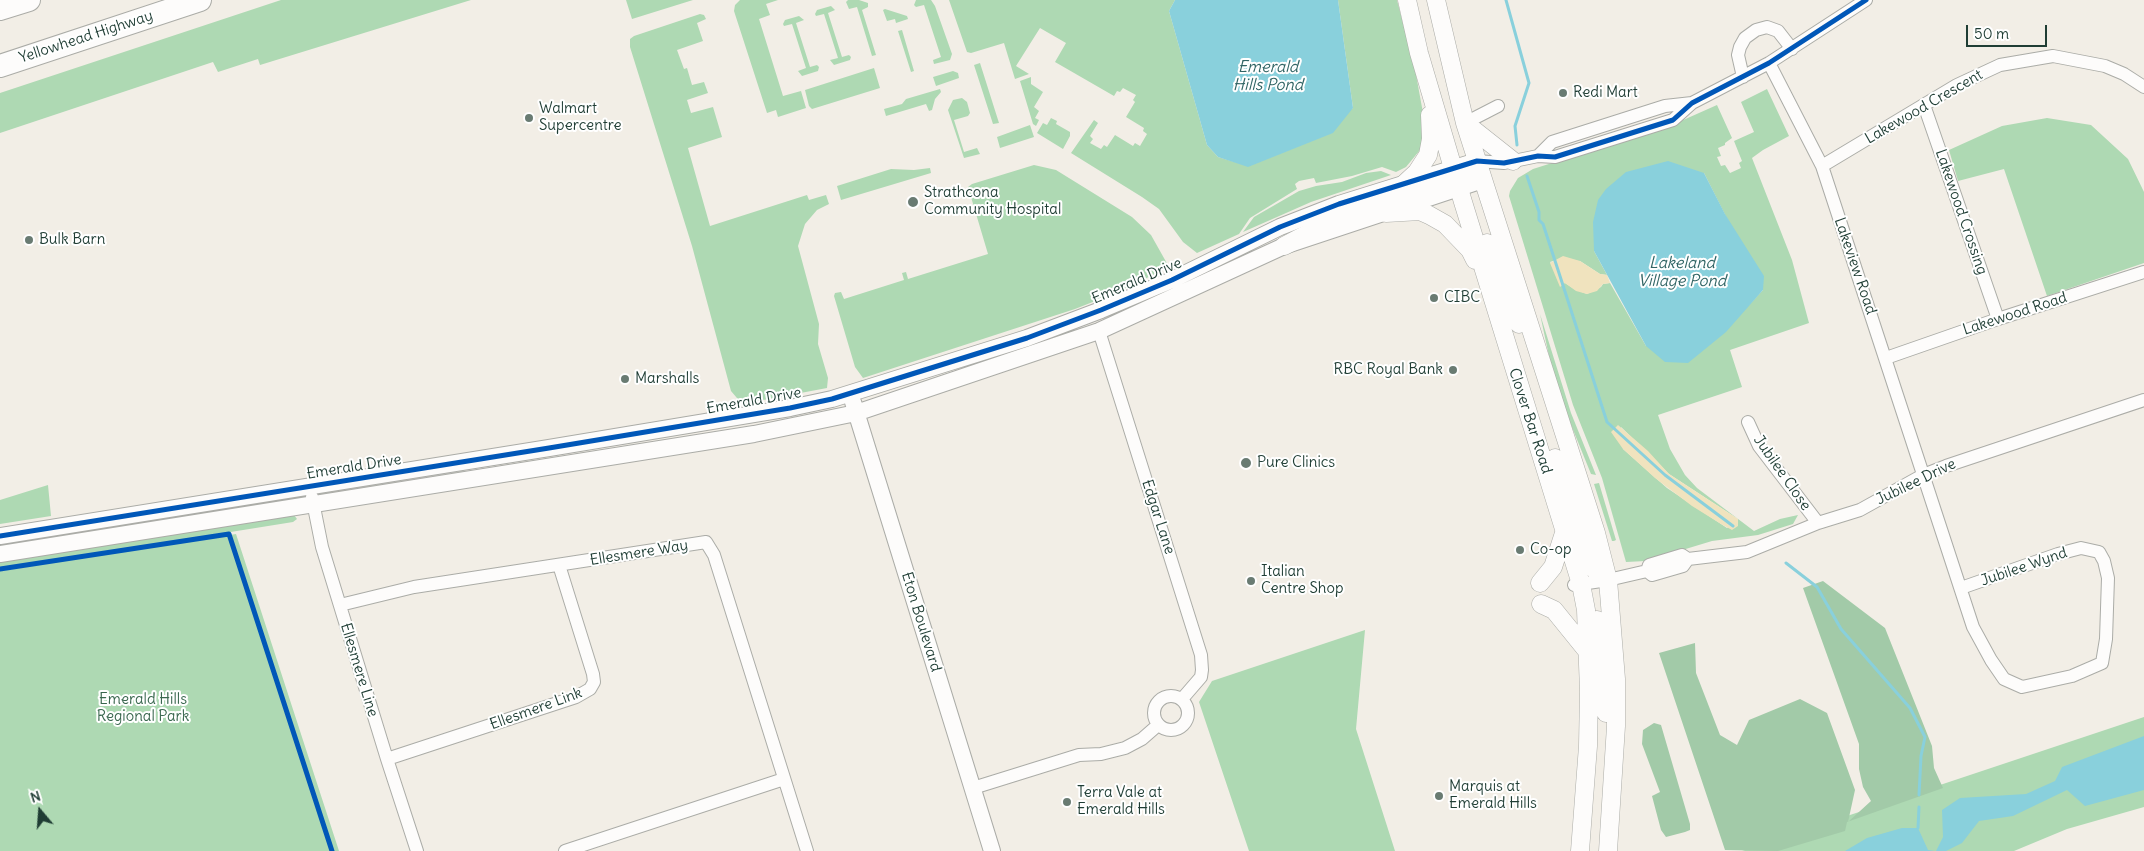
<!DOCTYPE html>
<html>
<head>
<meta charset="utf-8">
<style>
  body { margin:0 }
  #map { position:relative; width:2144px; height:851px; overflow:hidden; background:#f2eee6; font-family:Delius,sans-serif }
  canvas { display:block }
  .north { position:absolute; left:15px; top:786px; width:50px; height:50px; -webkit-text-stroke:4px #fff; paint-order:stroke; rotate:342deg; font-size:14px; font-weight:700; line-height:20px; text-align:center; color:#1f3d34 }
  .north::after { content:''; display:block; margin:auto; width:18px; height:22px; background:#1f3d34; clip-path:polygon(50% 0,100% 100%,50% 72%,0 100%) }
  .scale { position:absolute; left:1966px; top:25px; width:81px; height:22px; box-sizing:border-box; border:2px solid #1f3d34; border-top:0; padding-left:6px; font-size:15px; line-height:18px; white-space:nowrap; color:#1f3d34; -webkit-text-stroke:4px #fff; paint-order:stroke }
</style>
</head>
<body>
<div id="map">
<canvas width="2144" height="851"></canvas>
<div class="north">N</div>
<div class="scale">50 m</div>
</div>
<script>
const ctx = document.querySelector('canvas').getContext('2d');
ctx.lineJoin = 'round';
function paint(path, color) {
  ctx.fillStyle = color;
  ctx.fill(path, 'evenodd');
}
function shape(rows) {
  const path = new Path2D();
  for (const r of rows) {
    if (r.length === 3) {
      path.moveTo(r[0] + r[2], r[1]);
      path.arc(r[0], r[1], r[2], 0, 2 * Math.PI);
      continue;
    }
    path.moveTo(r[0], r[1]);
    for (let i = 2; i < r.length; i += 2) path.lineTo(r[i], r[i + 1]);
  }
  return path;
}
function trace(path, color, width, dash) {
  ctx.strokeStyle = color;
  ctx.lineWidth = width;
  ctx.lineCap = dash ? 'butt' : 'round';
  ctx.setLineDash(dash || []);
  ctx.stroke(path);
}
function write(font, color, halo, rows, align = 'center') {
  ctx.font = font + ' Delius,sans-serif';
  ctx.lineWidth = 4;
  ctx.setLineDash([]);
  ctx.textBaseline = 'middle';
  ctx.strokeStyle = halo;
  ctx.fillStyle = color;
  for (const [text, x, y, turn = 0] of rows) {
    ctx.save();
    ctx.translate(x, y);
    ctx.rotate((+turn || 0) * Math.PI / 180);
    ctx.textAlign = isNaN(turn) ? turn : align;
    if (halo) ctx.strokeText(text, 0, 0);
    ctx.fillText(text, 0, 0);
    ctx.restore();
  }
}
paint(shape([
  [281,0,471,0,260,65,258,59,218,72,213,62,0,133,0,93],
  [626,0,693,0,632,19],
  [740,0,778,0,766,4,770,15,759,19,783,96,801,91,806,108,778,117,776,110,767,113,734,11,735,5],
  [848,0,859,0,868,3,868,7,862,10,876,55,872,56,857,7,849,9,846,2],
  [916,0,931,0,935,6,952,54,950,60,934,64,933,60,941,57,924,5,916,7,914,5],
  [949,0,1175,0,1169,11,1207,145,1218,157,1248,166,1263,160,1353,108,1338,0,1397,0,1415,69,1423,113,1423,151,1420,150,1406,167,1396,172,1382,167,1352,176,1316,183,1314,178,1299,181,1295,184,1297,189,1250,218,1239,234,1197,253,1183,242,1159,209,1142,197,1071,153,1094,120,1098,123,1090,136,1093,139,1090,143,1101,149,1104,145,1107,147,1115,135,1133,146,1135,143,1140,146,1147,134,1143,131,1144,128,1126,117,1135,102,1133,100,1136,95,1123,88,1120,92,1117,91,1114,96,1055,62,1066,43,1040,28,1016,66,1029,74,1015,79,1004,43,971,53,967,52],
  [831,6,835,10,828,13,842,57,849,55,851,57,850,60,834,65,830,60,838,58,824,14,816,16,815,14,817,10],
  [885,9,907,16,908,19,896,23,895,19,887,21,883,10],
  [700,14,704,15,706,19,697,23,703,41,677,50,684,69,687,68,692,85,704,82,708,93,687,100,691,113,713,107,722,137,688,148,710,226,807,195,809,200,826,195,829,204,817,210,805,224,798,246,819,324,818,344,828,378,827,388,742,404,731,391,692,246,630,47,630,39,634,36],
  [799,16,804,20,796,23,810,67,817,65,819,67,818,71,802,76,798,71,806,68,792,24,784,26,783,24,785,20],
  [902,30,914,71,911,72,898,31],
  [980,63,999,123,993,124,974,65],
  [874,68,880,88,812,109,809,106,805,90],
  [953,71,958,73,959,78,936,86,933,77],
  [1031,77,1031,84,1043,92,1034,107,1039,111,1035,118,1039,120,1036,126,1033,124,1020,81],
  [940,89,941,92,935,99,932,110,929,111,926,104,886,116,884,109,902,104,906,99],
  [1767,89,1789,136,1763,150,1752,158,1792,260,1809,323,1730,350,1742,387,1658,415,1670,449,1685,475,1697,488,1754,531,1780,519,1798,515,1793,524,1758,535,1712,541,1646,561,1626,562,1602,478,1573,405,1509,196,1510,191,1518,178,1533,169,1672,125,1717,105,1732,138,1725,143,1725,145,1718,148,1721,156,1717,157,1721,166,1725,165,1730,173,1741,168,1739,163,1742,161,1734,141,1754,132,1741,102],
  [1704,173,1763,290,1748,306,1646,346,1610,283,1603,284,1601,287,1587,294,1576,290,1565,283,1550,262,1556,260,1580,261,1600,274,1607,275,1594,251],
  [1621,427,1669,474,1738,519,1727,528,1667,488,1623,449],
  [962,98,967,102,970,113,968,116,954,120,964,152,977,148,980,154,964,158,948,110,953,100],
  [1051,118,1057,121,1056,124,1070,132,1070,136,1063,149,1037,133,1043,123,1047,125],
  [2047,118,2091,125,2128,159,2144,192,2144,263,2047,296,2004,169,1958,181,1949,150,2002,126],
  [1030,125,1034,137,1000,148,997,137],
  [1034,165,1056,170,1132,217,1151,235,1169,267,1118,292,1075,309,863,378,855,367,834,296,835,293,841,292,844,299,904,280,902,273,906,272,908,279,988,254,968,187,972,184],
  [930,168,931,173,841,200,837,186,891,169,914,170],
  [1381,171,1391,175,1311,202,1243,232,1254,217,1299,191,1316,186,1342,182,1366,173],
  [1540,314,1571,413,1596,475,1591,474,1565,410,1549,356],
  [1599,483,1616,540,1614,541,1612,541,1594,484],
  [48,485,51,516,0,524,0,500],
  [294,515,297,519,293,522,0,569,0,562],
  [236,534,339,851,0,851,0,571],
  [1365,630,1356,729,1395,851,1249,851,1199,702,1212,681],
  [2144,717,2144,807,2067,829,2014,851,1742,851]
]), '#aed9b3');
paint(shape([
  [1823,581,1885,628,1932,746,1934,768,1943,788,1847,822,1845,831,1778,851,1725,850,1659,653,1695,643,1696,673,1720,735,1737,745,1749,720,1800,699,1827,713,1855,790,1848,822,1871,801,1863,787,1859,769,1859,744,1803,588],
  [1654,723,1661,725,1690,824,1690,830,1685,832,1666,837,1661,830,1652,796,1660,792,1642,744,1643,730]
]), '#a2caa8');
paint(shape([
  [1563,256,1580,261,1600,274,1607,275,1610,283,1603,284,1597,291,1587,294,1576,291,1565,283,1560,287,1550,263],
  [1618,425,1648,451,1669,474,1738,519,1738,526,1732,530,1721,524,1692,506,1655,478,1623,449,1611,432]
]), '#f0e3be');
paint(shape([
  [1175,0,1338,0,1353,108,1333,133,1248,167,1218,157,1207,145,1169,11],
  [1668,161,1704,173,1725,214,1764,276,1763,290,1726,332,1688,363,1665,362,1646,346,1594,251,1593,222,1598,200,1606,189,1626,172],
  [2144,736,2144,790,2085,806,2067,790,2013,816,1979,821,1962,843,1946,851,1936,851,1943,837,1942,810,1960,798,2026,794,2055,781,2062,767],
  [1902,828,1918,828,1928,850,1935,851,1845,851,1867,838]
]), '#89d0dc');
trace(shape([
  [1506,0,1529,83,1515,126,1517,145],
  [1527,176,1539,212,1539,220,1543,224,1559,273,1607,422,1665,475,1733,526],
  [1786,563,1817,587,1841,629,1910,708,1925,737,1921,756,1919,795],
  [1918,828,1919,807]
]), '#89d0dc', 3);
const minor = shape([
  [1769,63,1822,166,1973,627,1991,660,2004,679,2022,687,2072,676,2102,663,2106,639,2108,578,2104,561,2099,552,2081,548,2058,554,1961,588],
  [1743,77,1738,55,1740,47,1745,38,1756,30,1767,27,1778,31,1792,49],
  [1924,105,1998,319],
  [1465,123,1498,106],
  [1538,156,1552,142,1665,106,1692,103],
  [1477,161,1504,163,1538,156,1555,157,1673,120,1692,103,1769,63,1866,0],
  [1822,166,1957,85,2000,65,2053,56,2105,66,2124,74,2144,87],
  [1099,331,1201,655,1202,670,1201,677,1182,699],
  [1886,358,1998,319,2144,272],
  [1748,422,1759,446,1818,523],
  [312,497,322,547,387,759,417,851],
  [1688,559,1747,552,1818,523,1860,510,1923,475,1946,466,2144,400],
  [1647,571,1649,565,1682,555,1688,559],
  [1647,571,1652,575,1683,566,1688,559],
  [1574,585,1608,580,1647,571],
  [340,605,414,587,706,542,714,555,807,851],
  [1171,713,17],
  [387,759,576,697,590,689,594,682,593,674,559,565],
  [973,788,1079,755,1101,754,1125,748,1142,739,1158,725],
  [565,851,784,779]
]);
const tertiary = shape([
  [853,402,992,851],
  [0,536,549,448,790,408,832,399,1027,338,1101,310,1172,280,1280,227,1339,204,1477,161],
  [0,554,754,434,856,413,1099,331,1284,246,1483,180]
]);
const secondary = shape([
  [1407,0,1419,53,1463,202,1581,584,1586,610,1589,691,1588,746,1580,851],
  [1436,0,1465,123,1596,533,1608,580,1616,679,1616,726,1608,851],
  [1465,123,1513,161],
  [1403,185,1417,172,1428,155,1431,139,1430,115],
  [1386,213,1420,211,1429,215,1445,224,1470,250,1475,260],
  [1487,243,1519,324],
  [1284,246,1330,222,1355,211,1456,178,1467,173],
  [1555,458,1587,555,1598,575,1606,579],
  [1540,583,1553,567,1565,530],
  [1541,604,1554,610,1588,652],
  [1597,620,1606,713]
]);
const motorway = shape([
  [0,9,29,0],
  [0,66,200,0]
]);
trace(minor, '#abaca7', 14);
trace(tertiary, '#abaca7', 18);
trace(secondary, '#abaca7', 19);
trace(motorway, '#abaca7', 24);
trace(minor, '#fdfcfb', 12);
trace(tertiary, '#fdfcfb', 16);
trace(secondary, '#fdfcfb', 18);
trace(motorway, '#fdfcfb', 22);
trace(shape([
  [0,536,549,448,790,408,832,399,1027,338,1101,310,1172,280,1280,227,1339,204,1477,161,1504,163,1538,156,1555,157,1673,120,1692,103,1769,63,1866,0],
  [0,569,229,534,332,851]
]), '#0057b8', 5);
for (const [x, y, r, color] of [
  [1563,93,5,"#697b72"],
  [529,118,5,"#697b72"],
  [913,202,6,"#697b72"],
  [29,240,5,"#697b72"],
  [1434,298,5,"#697b72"],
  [1453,370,5,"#697b72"],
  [625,379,5,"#697b72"],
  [1246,463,6,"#697b72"],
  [1520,550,5,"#697b72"],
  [1251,581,5,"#697b72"],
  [1439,796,5,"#697b72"],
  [1067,802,5,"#697b72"]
]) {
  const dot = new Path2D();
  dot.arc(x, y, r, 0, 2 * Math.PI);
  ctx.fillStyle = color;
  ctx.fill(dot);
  trace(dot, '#fff', 2);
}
write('15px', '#1f3d34', '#fff', [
  ["Yellowhead Highway",86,37,-18],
  ["Lakewood Crescent",1924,107,-30],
  ["Lakewood Crossing",1961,212,71],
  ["Lakeview Road",1855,266,71],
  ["Emerald Drive",1137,281,-23],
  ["Lakewood Road",2015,314,-18],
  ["Emerald Drive",754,401,-10],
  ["Clover Bar Road",1530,421,72],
  ["Emerald Drive",354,467,-9],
  ["Jubilee Close",1782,473,55],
  ["Jubilee Drive",1916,482,-26],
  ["Edgar Lane",1158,517,72],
  ["Ellesmere Way",639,553,-9],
  ["Jubilee Wynd",2024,567,-19],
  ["Eton Boulevard",921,622,73],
  ["Ellesmere Line",359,670,73],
  ["Ellesmere Link",536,709,-20]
]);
write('15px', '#1f3d34', '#fff', [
  ["Redi Mart",1573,93],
  ["Walmart",539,109],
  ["Supercentre",539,126],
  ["Strathcona",924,193],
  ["Community Hospital",924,210],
  ["Bulk Barn",39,240],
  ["CIBC",1444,298],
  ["RBC Royal Bank",1443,370,"right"],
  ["Marshalls",635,379],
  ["Pure Clinics",1257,463],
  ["Co-op",1530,550],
  ["Italian",1261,572],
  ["Centre Shop",1261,589],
  ["Marquis at",1449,787],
  ["Emerald Hills",1449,804],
  ["Terra Vale at",1077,793],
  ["Emerald Hills",1077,810]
], 'left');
write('15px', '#39674e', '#fff', [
  ["Emerald Hills",143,700],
  ["Regional Park",143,717]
]);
write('italic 16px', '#316565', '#fff', [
  ["Emerald",1268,67],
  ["Hills Pond",1268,85],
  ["Lakeland",1682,263],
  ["Village Pond",1682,281]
]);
</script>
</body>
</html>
